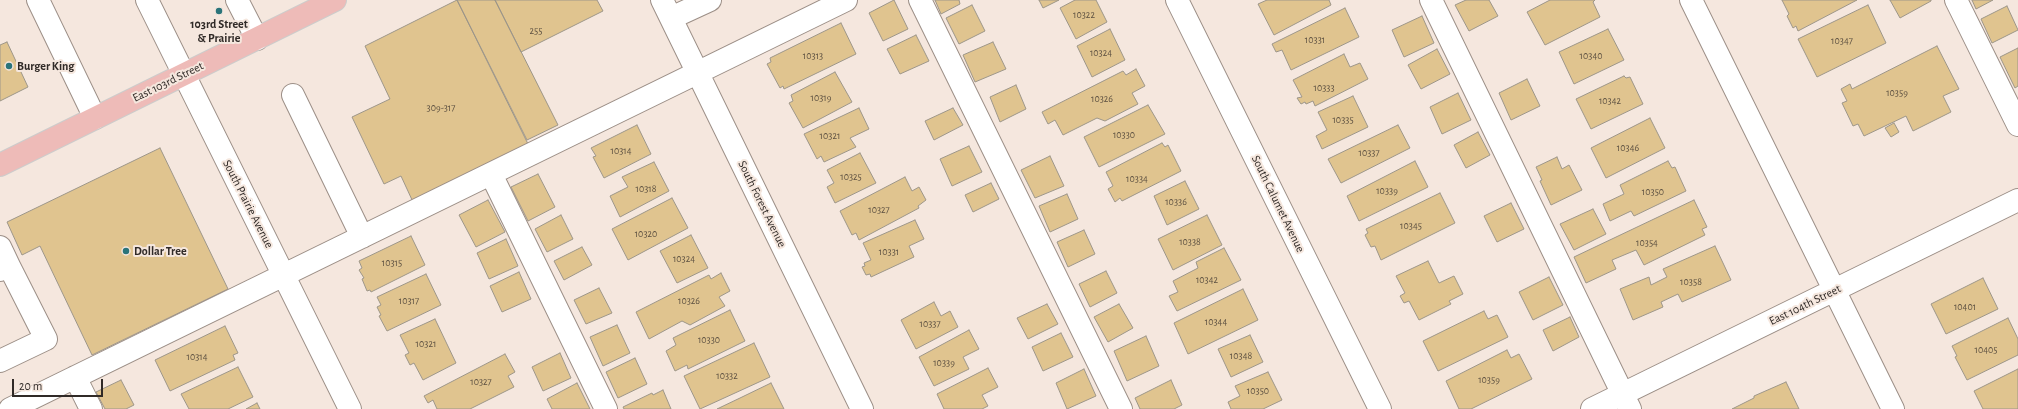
<!DOCTYPE html>
<html>
<head>
<meta charset="utf-8">
<style>
  body { margin:0 }
  #map { position:relative; width:2018px; height:409px; overflow:hidden; background:#f5e7de; font-family:"Alegreya Sans",sans-serif }
  canvas { display:block }
  .scale { position:absolute; left:12px; top:379px; width:91px; height:18px; box-sizing:border-box; border:2px solid #302a27; border-top:0; padding-left:5px; font-size:12px; line-height:14px; white-space:nowrap; color:#302a27; -webkit-text-stroke:3px #f5e7de; paint-order:stroke }
</style>
</head>
<body>
<div id="map">
<canvas width="2018" height="409"></canvas>
<div class="scale">20 m</div>
</div>
<script>
const ctx = document.querySelector('canvas').getContext('2d');
ctx.lineJoin = 'round';
function paint(path, color) {
  ctx.fillStyle = color;
  ctx.fill(path, 'evenodd');
}
function shape(rows) {
  const path = new Path2D();
  for (const r of rows) {
    path.moveTo(r[0], r[1]);
    for (let i = 2; i < r.length; i += 2) path.lineTo(r[i], r[i + 1]);
  }
  return path;
}
function trace(path, color, width, dash) {
  ctx.strokeStyle = color;
  ctx.lineWidth = width;
  ctx.lineCap = dash ? 'butt' : 'round';
  ctx.setLineDash(dash || []);
  ctx.stroke(path);
}
function write(font, color, halo, rows, align = 'center') {
  ctx.font = font + ' "Alegreya Sans",sans-serif';
  ctx.lineWidth = 4;
  ctx.setLineDash([]);
  ctx.textBaseline = 'middle';
  ctx.strokeStyle = halo;
  ctx.fillStyle = color;
  for (const [text, x, y, turn = 0] of rows) {
    ctx.save();
    ctx.translate(x, y);
    ctx.rotate((+turn || 0) * Math.PI / 180);
    ctx.textAlign = isNaN(turn) ? turn : align;
    if (halo) ctx.strokeText(text, 0, 0);
    ctx.fillText(text, 0, 0);
    ctx.restore();
  }
}
const building = shape([
  [457,0,529,146,413,202,401,176,384,184,352,117,390,99,365,46,457,0],
  [457,0,495,0,558,125,527,140,457,0],
  [495,0,597,0,603,11,521,52,495,0],
  [894,0,908,29,883,41,869,13,894,0],
  [935,0,959,0,960,4,941,14,935,0],
  [1039,0,1059,0,1043,8,1039,0],
  [1075,0,1096,0,1107,22,1076,39,1060,8,1075,0],
  [1267,0,1329,0,1331,5,1274,35,1258,4,1267,0],
  [1466,0,1489,0,1498,16,1469,31,1455,5,1466,0],
  [1550,0,1595,0,1593,2,1600,17,1545,45,1527,12,1550,0],
  [1782,0,1857,0,1798,31,1796,26,1793,28,1787,16,1789,14,1782,0],
  [1890,0,1931,0,1931,1,1900,18,1890,0],
  [1972,0,1993,0,1976,9,1972,0],
  [972,5,985,31,959,44,946,18,972,5],
  [1868,5,1886,43,1817,77,1798,39,1868,5],
  [2007,6,2018,30,1992,43,1981,19,2007,6],
  [1345,8,1359,37,1291,70,1282,50,1276,52,1272,44,1345,8],
  [1422,16,1434,43,1404,57,1392,30,1422,16],
  [841,23,856,54,784,89,783,86,780,88,767,64,771,62,770,58,841,23],
  [1110,29,1125,60,1092,77,1077,46,1110,29],
  [1608,29,1624,60,1574,84,1559,52,1608,29],
  [916,35,929,61,900,74,887,49,916,35],
  [7,42,28,87,0,101,0,45,7,42],
  [993,42,1006,69,975,82,963,55,993,42],
  [1937,46,1959,89,1943,96,1951,112,1913,131,1906,116,1864,136,1858,124,1853,126,1842,103,1847,101,1841,89,1850,84,1852,89,1937,46],
  [2018,48,2018,86,2015,88,2000,57,2018,48],
  [1437,49,1450,74,1421,89,1408,65,1437,49],
  [1344,54,1350,67,1360,63,1368,79,1315,106,1313,101,1306,104,1305,102,1301,104,1297,98,1302,97,1293,80,1344,54],
  [1136,69,1145,86,1132,93,1138,104,1105,121,1097,118,1063,135,1055,120,1048,124,1042,112,1123,71,1126,75,1136,69],
  [835,72,852,102,803,128,789,103,793,101,791,95,835,72],
  [1624,76,1626,78,1630,77,1643,104,1591,129,1576,99,1624,76],
  [1527,79,1540,106,1511,120,1499,93,1527,79],
  [1016,85,1026,109,1000,122,990,97,1016,85],
  [1458,93,1471,120,1442,134,1430,107,1458,93],
  [1353,96,1368,127,1322,149,1316,136,1327,130,1318,112,1353,96],
  [1148,105,1165,134,1099,167,1084,137,1148,105],
  [859,108,869,129,850,138,856,147,824,162,821,156,817,159,804,134,859,108],
  [953,108,963,125,934,140,925,121,953,108],
  [1650,118,1665,148,1606,178,1591,148,1650,118],
  [1894,123,1899,132,1891,137,1885,128,1894,123],
  [637,125,651,154,604,178,593,157,596,156,591,148,637,125],
  [1398,125,1410,148,1341,183,1328,159,1398,125],
  [1478,132,1490,155,1466,168,1454,145,1478,132],
  [1162,143,1165,147,1168,145,1181,171,1122,201,1120,198,1115,202,1108,189,1113,186,1106,172,1162,143],
  [969,146,982,172,952,186,940,159,969,146],
  [160,148,228,289,92,355,40,246,22,255,7,222,160,148],
  [860,153,876,183,835,203,827,187,834,183,827,170,860,153],
  [1050,156,1064,186,1035,198,1021,170,1050,156],
  [1557,157,1562,169,1569,165,1582,190,1551,205,1540,181,1542,180,1536,167,1557,157],
  [1415,161,1428,187,1359,221,1347,196,1415,161],
  [1668,161,1672,168,1675,167,1686,191,1634,216,1631,211,1610,221,1603,204,1624,194,1620,185,1668,161],
  [654,162,669,191,620,217,610,196,628,187,622,177,654,162],
  [538,174,555,207,528,221,511,187,538,174],
  [905,177,912,191,919,187,926,200,918,206,919,208,859,240,856,233,852,235,840,211,905,177],
  [1185,181,1199,209,1167,225,1154,196,1185,181],
  [991,183,999,199,973,212,965,195,991,183],
  [1440,193,1455,223,1381,260,1375,246,1371,247,1365,235,1368,233,1366,229,1440,193],
  [1067,194,1078,219,1050,232,1039,206,1067,194],
  [672,198,688,228,628,260,612,229,672,198],
  [488,200,505,232,476,247,459,215,488,200],
  [1694,200,1707,227,1702,229,1705,235,1644,265,1636,250,1612,260,1616,269,1586,283,1574,257,1694,200],
  [1511,203,1524,229,1497,242,1484,216,1511,203],
  [1593,209,1606,234,1574,250,1560,224,1593,209],
  [561,215,573,239,547,252,535,229,561,215],
  [1207,215,1222,245,1173,270,1158,239,1207,215],
  [915,220,924,239,909,246,914,257,871,277,870,274,866,275,862,267,865,266,864,263,871,260,863,243,915,220],
  [1084,230,1095,254,1068,267,1057,242,1084,230],
  [691,235,708,268,677,283,660,251,691,235],
  [411,236,425,265,371,292,370,290,367,291,362,279,364,278,359,270,362,268,359,261,411,236],
  [506,239,518,266,489,279,477,253,506,239],
  [1715,246,1731,280,1682,302,1678,294,1661,302,1663,307,1633,320,1620,289,1649,277,1651,285,1667,277,1663,269,1715,246],
  [582,247,592,265,564,280,554,261,582,247],
  [1224,248,1241,280,1177,311,1169,296,1178,292,1173,281,1198,268,1196,262,1224,248],
  [1428,261,1439,283,1454,276,1463,294,1449,301,1451,304,1419,320,1409,301,1404,303,1400,296,1405,293,1396,276,1428,261],
  [1106,271,1117,293,1090,307,1079,284,1106,271],
  [519,272,531,299,502,312,490,286,519,272],
  [721,273,730,291,719,297,725,306,690,325,682,321,649,339,636,312,709,275,711,279,721,273],
  [426,274,441,305,387,331,379,316,381,315,377,307,381,305,377,297,426,274],
  [1549,277,1563,305,1533,320,1519,292,1549,277],
  [1983,278,1998,309,1946,334,1931,304,1983,278],
  [599,288,612,313,586,324,574,300,599,288],
  [1243,289,1258,320,1188,354,1174,323,1243,289],
  [934,302,941,316,950,311,958,327,916,349,901,320,934,302],
  [1047,304,1058,324,1028,339,1017,318,1047,304],
  [1119,304,1133,328,1108,342,1094,317,1119,304],
  [730,310,745,341,688,369,687,365,675,371,666,351,676,345,673,338,730,310],
  [1484,311,1488,319,1497,315,1508,337,1438,371,1423,341,1484,311],
  [1570,317,1579,337,1553,351,1543,330,1570,317],
  [2008,318,2018,339,2018,355,1967,380,1955,357,1957,356,1952,346,2008,318],
  [435,319,456,363,423,380,414,363,410,365,405,355,409,353,400,335,435,319],
  [617,325,630,353,603,366,590,337,617,325],
  [225,326,238,353,233,355,235,360,170,391,155,360,225,326],
  [969,330,979,349,963,357,969,369,934,386,919,357,969,330],
  [1061,333,1073,357,1043,371,1032,347,1061,333],
  [1250,335,1263,362,1231,377,1218,349,1250,335],
  [1146,336,1159,366,1127,381,1114,351,1146,336],
  [754,343,770,377,700,409,684,376,754,343],
  [1507,350,1511,358,1519,354,1532,379,1471,409,1459,409,1446,381,1507,350],
  [560,353,571,378,543,391,532,367,560,353],
  [505,354,515,372,508,376,514,387,470,409,437,409,433,400,428,403,424,396,505,354],
  [635,358,647,384,618,398,606,372,635,358],
  [238,367,253,397,228,409,189,409,181,394,238,367],
  [988,368,998,387,982,395,988,406,982,409,944,409,937,394,988,368],
  [1084,369,1096,396,1067,409,1056,383,1084,369],
  [2018,369,2018,409,1983,409,1974,391,2018,369],
  [1268,372,1282,400,1263,409,1231,409,1228,402,1240,396,1235,386,1268,372],
  [121,380,134,405,126,409,105,409,96,392,121,380],
  [1171,380,1182,405,1174,409,1140,409,1135,398,1171,380],
  [1786,382,1799,409,1732,409,1754,398,1754,396,1786,382],
  [577,383,590,409,552,409,547,399,577,383],
  [771,383,784,409,717,409,740,398,771,383],
  [663,390,671,409,624,409,623,407,652,393,653,395,663,390],
  [257,403,260,409,246,409,257,403]
]);
paint(building, '#e0c48f');
trace(building, '#9d9689', 1);
const minor = shape([
  [38,0,95,118],
  [147,0,350,409],
  [237,0,257,39],
  [662,0,862,409],
  [920,0,1121,409],
  [1177,0,1380,409],
  [1431,0,1630,409],
  [1691,0,1893,409],
  [1956,0,2018,125],
  [671,18,710,0],
  [293,95,362,237],
  [491,174,606,409],
  [0,247,9,266],
  [0,270,9,266,46,339,0,361],
  [75,377,91,409],
  [10,409,846,0],
  [1592,409,2018,200]
]);
const major = shape([
  [0,165,335,0]
]);
trace(minor, '#9c8f87', 24);
trace(major, '#cdcccb', 24);
trace(minor, '#fff', 22);
trace(major, '#eebbb8', 22);
for (const [x, y, r, color] of [
  [219,11,4,"#2a747a"],
  [9,66,4,"#2a747a"],
  [126,251,4,"#2a747a"]
]) {
  const dot = new Path2D();
  dot.arc(x, y, r, 0, 2 * Math.PI);
  ctx.fillStyle = color;
  ctx.fill(dot);
  trace(dot, '#f5e7de', 1.5);
}
write('10px', '#5c5041', null, [
  ["10322",1084,15],
  ["255",536,31],
  ["10331",1315,40],
  ["10347",1842,41],
  ["10324",1101,53],
  ["10313",813,56],
  ["10340",1591,56],
  ["10333",1324,88],
  ["10359",1897,93],
  ["10319",821,98],
  ["10326",1102,99],
  ["10342",1610,101],
  ["309-317",441,108],
  ["10335",1343,120],
  ["10330",1124,135],
  ["10321",830,136],
  ["10346",1628,148],
  ["10314",621,151],
  ["10337",1369,153],
  ["10325",851,177],
  ["10334",1137,179],
  ["10318",646,189],
  ["10339",1387,191],
  ["10350",1653,192],
  ["10336",1176,202],
  ["10327",879,210],
  ["10345",1411,226],
  ["10320",646,234],
  ["10338",1190,242],
  ["10354",1647,243],
  ["10331",889,252],
  ["10324",684,259],
  ["10315",392,263],
  ["10342",1207,280],
  ["10358",1691,282],
  ["10317",409,301],
  ["10326",689,301],
  ["10401",1965,307],
  ["10344",1216,322],
  ["10337",930,324],
  ["10330",709,340],
  ["10321",426,344],
  ["10405",1986,350],
  ["10348",1241,356],
  ["10314",197,357],
  ["10339",944,363],
  ["10332",727,376],
  ["10359",1489,380],
  ["10327",481,382],
  ["10350",1258,391]
]);
write('bold 12px', '#302a27', '#f5e7de', [
  ["103rd Street",219,24,"center"],
  ["& Prairie",219,38,"center"],
  ["Burger King",17,66],
  ["Dollar Tree",134,251]
], 'left');
write('12px', '#302a27', '#f5e7de', [
  ["East 103rd Street",168,82,-26],
  ["South Prairie Avenue",248,204,63],
  ["South Forest Avenue",762,204,64],
  ["South Calumet Avenue",1278,204,64],
  ["East 104th Street",1805,305,-26]
]);
</script>
</body>
</html>
